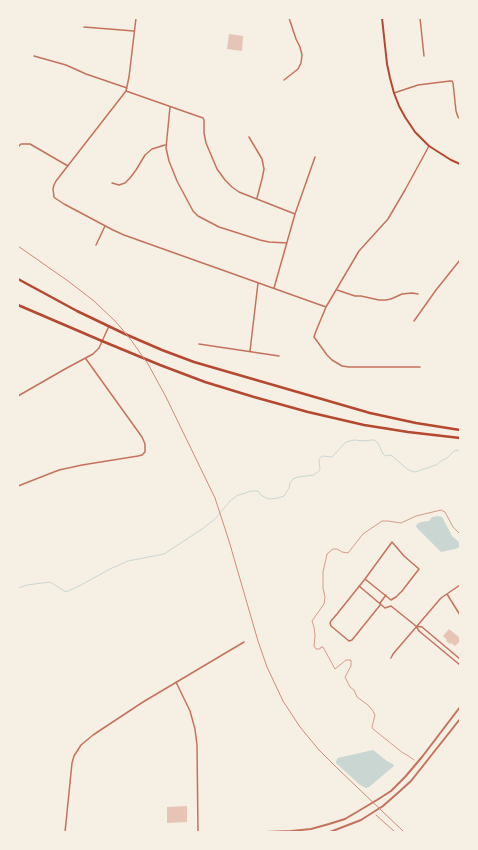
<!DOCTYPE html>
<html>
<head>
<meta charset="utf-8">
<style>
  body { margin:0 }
  #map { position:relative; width:478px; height:850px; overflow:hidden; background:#f6efe4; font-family:"PT Sans",sans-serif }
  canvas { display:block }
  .frame { position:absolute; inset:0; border:19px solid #f6efe4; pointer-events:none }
</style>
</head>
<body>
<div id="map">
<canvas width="478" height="850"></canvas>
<div class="frame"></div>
</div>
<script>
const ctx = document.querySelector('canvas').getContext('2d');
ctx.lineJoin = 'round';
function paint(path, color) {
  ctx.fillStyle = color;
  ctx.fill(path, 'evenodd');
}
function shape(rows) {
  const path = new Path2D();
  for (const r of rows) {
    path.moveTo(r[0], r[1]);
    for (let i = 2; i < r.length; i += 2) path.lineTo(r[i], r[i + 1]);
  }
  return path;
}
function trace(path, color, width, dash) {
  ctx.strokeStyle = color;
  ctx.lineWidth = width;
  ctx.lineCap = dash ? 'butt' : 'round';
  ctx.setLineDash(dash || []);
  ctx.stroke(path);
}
paint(shape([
  [438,516,442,517,452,536,460,543,460,547,455,549,441,552,416,527,417,524,421,522,429,521,432,517],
  [373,750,387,761,393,764,394,766,369,787,366,788,360,785,336,763,336,761,338,758]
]), '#c9d6d2');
trace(shape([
  [18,588,27,585,50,582,66,592,81,585,110,569,128,561,164,554,202,529,215,519,230,501,238,495,246,493,250,491,258,491,261,495,266,498,271,499,278,498,284,496,289,488,290,483,293,479,298,477,314,475,320,470,319,460,320,458,322,456,332,457,346,442,354,440,366,441,370,440,374,440,378,443,383,454,386,456,391,455,407,469,411,471,415,472,436,465,441,461,447,458,454,451,460,450]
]), '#c9d6d2', 1);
paint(shape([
  [229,34,243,36,242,51,227,49],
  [449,629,460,638,460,641,455,646,451,643,450,644,446,641,447,640,443,636],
  [187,806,187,822,167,823,167,807]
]), '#e6c5b7');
trace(shape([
  [414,760,407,755,403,753,373,729,372,727,375,715,373,711,368,705,357,697,354,690,350,687,345,677,351,666,351,660,346,660,335,669,323,647,321,647,320,649,316,649,314,646,315,635,314,627,312,621,324,604,325,597,323,588,323,572,327,554,333,549,337,549,342,552,348,553,363,534,382,521,388,521,401,523,416,516,441,510,445,512,453,527,460,534]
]), '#b5482f', 0.5);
trace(shape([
  [136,18,129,77,126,91,56,181,54,185,53,189,54,197,55,198,64,204,113,230,124,235,326,307],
  [420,18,424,56],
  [84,27,134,31],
  [34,56,66,65,86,74,127,88],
  [284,80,298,69,301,63,302,55,300,47,296,39,289,18],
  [126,91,203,118,204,120,204,133,206,143,217,169,225,180,232,187,239,192,295,214],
  [394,93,418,85,450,81,452,81,453,83,456,111,458,117,460,119],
  [170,107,166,148,169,161,177,181,193,211,198,216,219,227,260,240,269,242,287,243],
  [249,137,262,159,264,169,262,179,257,198],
  [18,147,21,144,30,144,68,166],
  [112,183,119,185,125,183,130,178,136,170,145,155,152,149,165,145],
  [96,245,105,226],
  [274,288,295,214,315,157],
  [337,290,355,296,361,296,379,300,386,300,391,299,402,294,412,293,418,294],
  [414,321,436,290,460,260],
  [199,344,279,356],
  [250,351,258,283],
  [420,367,349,367,342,366,332,360,327,355,314,337,316,331,326,307,359,251,388,219,405,190,429,146],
  [18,396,65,369,93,354,99,348,109,326],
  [18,486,59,470,82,465,138,456,142,455,145,452,145,444,142,437,86,359],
  [365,579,391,600],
  [359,586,385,608,391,606],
  [447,594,460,615],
  [380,603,386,595],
  [381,604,352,640,349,641,331,626,330,623,331,621,337,614,365,579,392,542,404,556,419,569,402,591,396,597,391,600],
  [391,606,416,626,419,631,460,665],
  [416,626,422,627,460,659],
  [391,658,393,654,441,598,460,585],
  [176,682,190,711,195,729,197,745,198,832],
  [65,832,72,763,74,756,81,745,93,735,143,702,244,642]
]), '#c5725c', 1.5);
trace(shape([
  [265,832,291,831,311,829,329,824,345,819,377,800,391,791,405,777,422,757,460,707],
  [330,832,361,820,383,806,400,791,411,781,460,719]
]), '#c5725c', 2);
trace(shape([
  [382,18,387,64,390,78,394,93,399,106,405,117,415,132,429,146,451,160,460,164]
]), '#b5482f', 2);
trace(shape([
  [18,279,77,311,125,334,162,350,194,362,370,413,416,423,460,430],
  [18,305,102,341,160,365,205,382,254,397,308,412,364,425,408,432,460,438]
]), '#b5482f', 2.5);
trace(shape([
  [18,246,68,281,94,301,114,320,122,329,131,340,148,364,166,397,215,498,229,541,258,641,267,667,283,701,300,727,319,750,336,767,404,832],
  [376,815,395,832]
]), '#cf8b77', 1);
</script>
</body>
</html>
